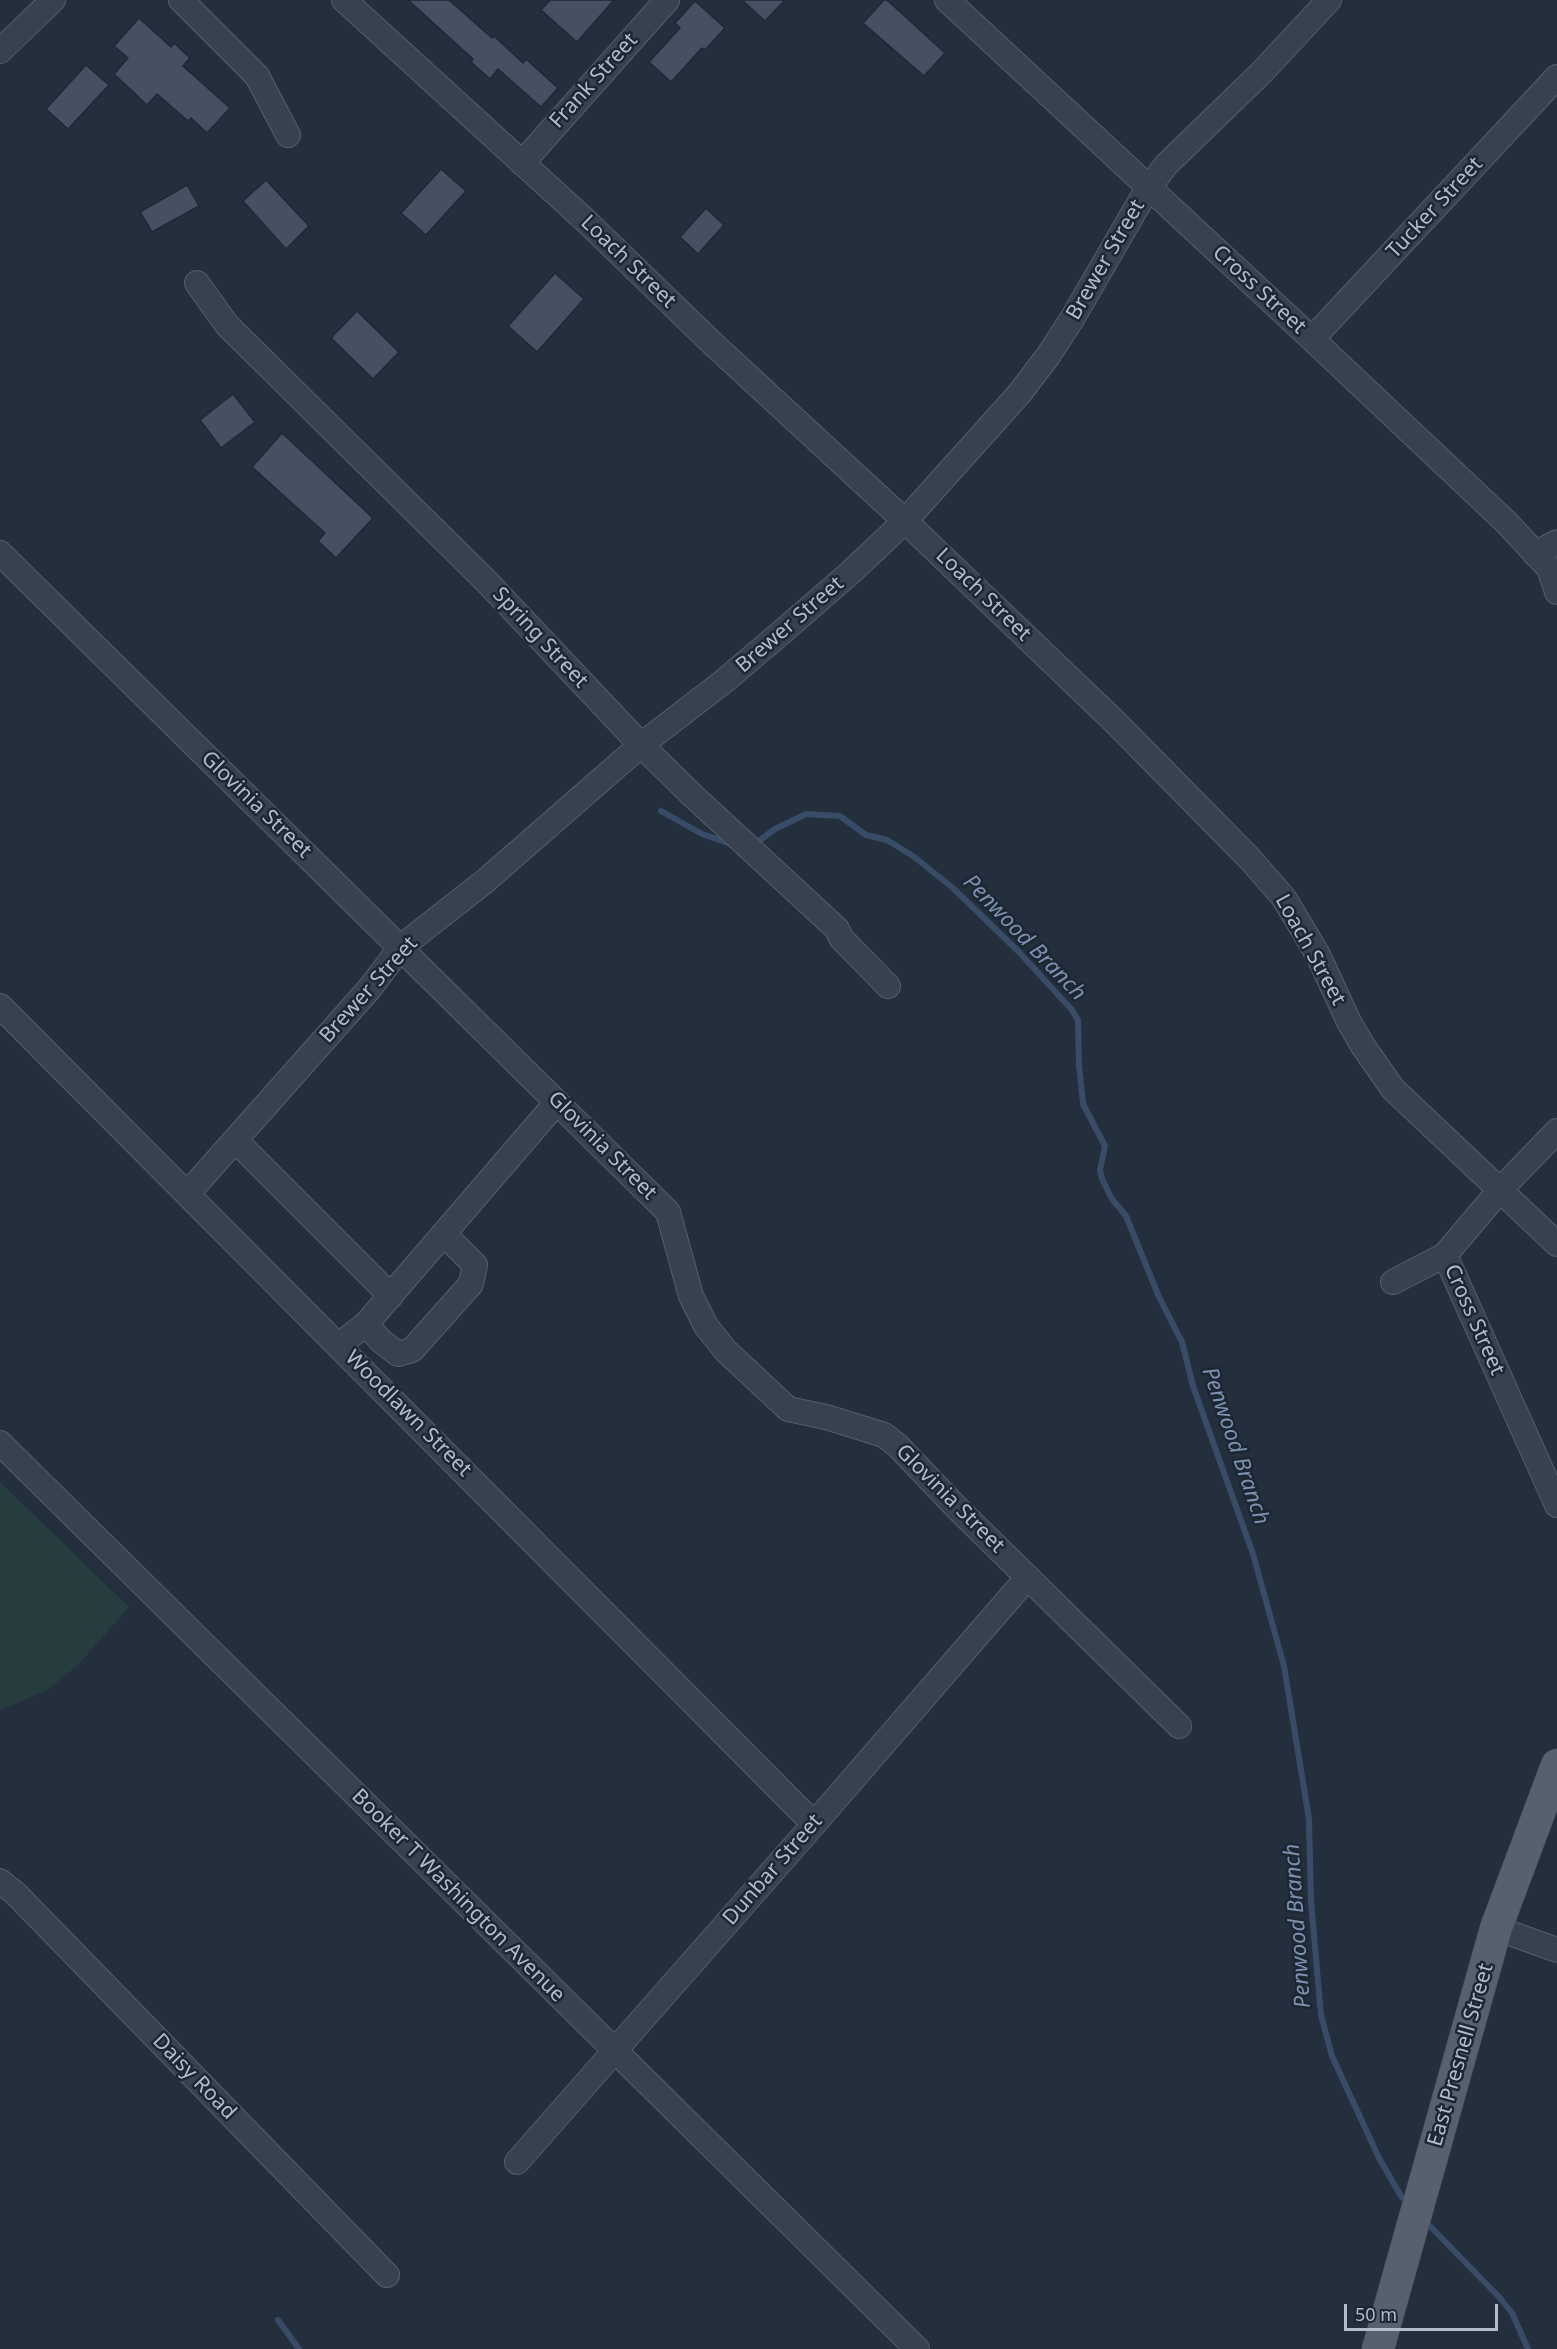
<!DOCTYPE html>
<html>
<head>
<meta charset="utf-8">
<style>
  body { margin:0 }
  #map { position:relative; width:1557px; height:2349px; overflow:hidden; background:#242f3e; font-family:"Noto Sans",sans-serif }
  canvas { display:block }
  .scale { position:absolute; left:1344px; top:2304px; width:154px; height:27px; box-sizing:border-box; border:3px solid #b4bcc9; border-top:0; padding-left:8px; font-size:18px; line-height:21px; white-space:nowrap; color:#b4bcc9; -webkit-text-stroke:4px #1d2633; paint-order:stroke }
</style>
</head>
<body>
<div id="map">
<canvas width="1557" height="2349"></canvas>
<div class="scale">50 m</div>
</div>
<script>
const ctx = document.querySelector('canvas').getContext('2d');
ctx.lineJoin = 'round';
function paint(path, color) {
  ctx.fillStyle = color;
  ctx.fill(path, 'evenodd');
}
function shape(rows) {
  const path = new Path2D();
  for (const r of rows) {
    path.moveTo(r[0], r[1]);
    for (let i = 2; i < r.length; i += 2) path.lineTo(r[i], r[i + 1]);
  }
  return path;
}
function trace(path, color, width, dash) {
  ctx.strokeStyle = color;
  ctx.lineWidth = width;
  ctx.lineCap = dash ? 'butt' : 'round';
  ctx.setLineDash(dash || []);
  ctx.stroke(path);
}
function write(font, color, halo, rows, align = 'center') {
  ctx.font = font + ' "Noto Sans",sans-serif';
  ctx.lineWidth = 5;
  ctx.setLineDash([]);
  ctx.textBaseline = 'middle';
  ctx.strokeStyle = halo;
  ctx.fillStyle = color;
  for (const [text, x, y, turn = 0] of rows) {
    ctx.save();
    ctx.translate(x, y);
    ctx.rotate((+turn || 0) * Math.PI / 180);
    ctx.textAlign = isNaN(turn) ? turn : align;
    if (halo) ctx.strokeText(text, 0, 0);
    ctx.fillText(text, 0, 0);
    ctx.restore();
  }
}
paint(shape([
  [0,1482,129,1607,79,1664,47,1690,0,1710]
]), '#263c3f');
trace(shape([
  [661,811,702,834,731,844],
  [755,844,775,829,806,814,840,816,866,835,887,840,913,856,953,888,1019,952,1072,1010,1078,1020,1079,1064,1083,1104,1105,1146,1100,1170,1102,1179,1112,1199,1126,1216,1159,1297,1182,1342,1193,1386,1253,1554,1284,1666,1309,1819,1311,1901,1321,2015,1332,2056,1379,2158,1401,2196,1410,2205],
  [1425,2221,1500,2298,1512,2313,1528,2349],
  [278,2320,299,2349]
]), '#394c67', 6);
const building = shape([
  [408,0,449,0,492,38,494,36,523,63,526,59,558,88,541,107,498,69,490,79,471,62,473,59,408,0],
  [550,0,614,0,577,42,541,10,550,0],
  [742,0,785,0,765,21,742,0],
  [884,0,887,0,945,53,924,76,863,23,884,0],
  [695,1,725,28,705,50,702,48,671,82,649,62,680,28,675,23,695,1],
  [139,18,171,47,174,43,190,58,183,66,230,108,207,133,191,118,188,121,157,94,147,105,114,74,128,58,114,46,139,18],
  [86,65,109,85,68,129,46,109,86,65],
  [441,169,466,191,426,235,401,213,441,169],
  [266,180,309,226,286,249,243,201,266,180],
  [187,185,199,206,152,232,140,212,187,185],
  [706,208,724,225,698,254,680,237,706,208],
  [555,273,584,299,537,352,508,326,555,273],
  [357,311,399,352,373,379,331,338,357,311],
  [233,394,255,422,221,448,200,420,233,394],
  [282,433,373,518,336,558,318,541,325,533,252,467,282,433]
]);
paint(building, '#455162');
trace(building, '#1f2835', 1.5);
const minor = shape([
  [181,0,257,76,288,135],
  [344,0,586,221,712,343,905,521,1114,721,1250,859,1284,898,1318,955,1349,1022,1363,1046,1393,1089,1557,1244],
  [947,0,1312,339,1506,522,1549,568,1557,592],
  [0,51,53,0],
  [522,163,667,0],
  [197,283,227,325,487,582,641,745,692,795,837,929,841,938,888,986],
  [1312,339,1557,77],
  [0,553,668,1212,691,1296,706,1326,726,1351,788,1409,826,1417,884,1435,898,1446,958,1509,1179,1726],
  [1535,554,1557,542],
  [0,1006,814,1824],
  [1557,1131,1499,1191,1445,1255,1557,1505],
  [235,1140,391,1296],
  [188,1193,370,988,401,947,484,882,641,745,723,682,782,632,851,572,905,521,1019,394,1048,356,1072,319,1145,193,1166,165,1262,72,1329,0],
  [1393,1282,1445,1255],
  [366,1324,381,1341,398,1354,412,1350,471,1284,475,1265,444,1234],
  [339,1345,366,1324,557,1102],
  [0,1443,917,2349],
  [0,1881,16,1894,387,2275],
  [1496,1928,1557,1950],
  [517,2162,814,1824,1028,1577]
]);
const major = shape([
  [1378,2349,1496,1928,1557,1765]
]);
trace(minor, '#565f6c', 26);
trace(major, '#414a57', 33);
trace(minor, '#38414e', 24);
trace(major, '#56606e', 32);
write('21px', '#b4bcc9', '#1d2633', [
  ["Frank Street",594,81,-48],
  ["Tucker Street",1435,208,-47],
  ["Brewer Street",1106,260,-60],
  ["Loach Street",628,262,44],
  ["Cross Street",1259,290,43],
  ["Loach Street",983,595,44],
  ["Brewer Street",790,625,-41],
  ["Spring Street",540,638,47],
  ["Glovinia Street",256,805,44],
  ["Loach Street",1310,950,61],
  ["Brewer Street",369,990,-48],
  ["Glovinia Street",602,1146,45],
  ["Cross Street",1474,1320,66],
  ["Woodlawn Street",408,1414,45],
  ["Glovinia Street",950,1499,45],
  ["Dunbar Street",773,1870,-49],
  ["Booker T Washington Avenue",458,1896,45],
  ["East Presnell Street",1461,2055,-74],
  ["Daisy Road",194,2077,46]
]);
write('italic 22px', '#7c92b1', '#1d2633', [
  ["Penwood Branch",1024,938,46],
  ["Penwood Branch",1235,1446,71],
  ["Penwood Branch",1298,1926,-94]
]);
</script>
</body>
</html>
